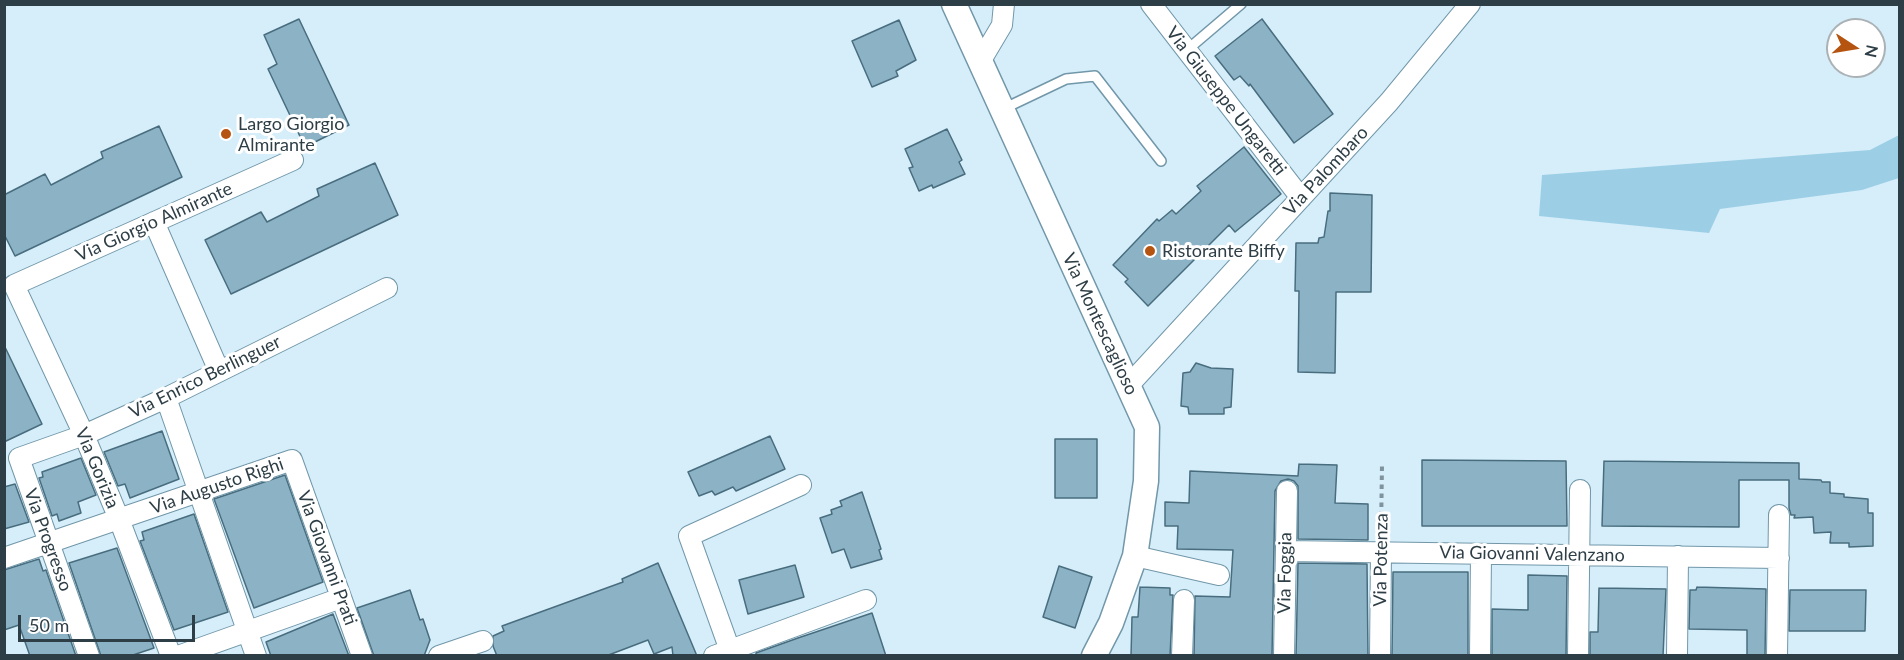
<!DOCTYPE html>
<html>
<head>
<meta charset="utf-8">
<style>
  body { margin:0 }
  #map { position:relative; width:1904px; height:660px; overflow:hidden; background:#d6eefa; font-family:Lato,sans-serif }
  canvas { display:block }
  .frame { position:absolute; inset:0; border:6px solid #2e3e46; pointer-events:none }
  .north { position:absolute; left:1826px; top:18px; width:60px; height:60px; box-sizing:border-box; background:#fff; border:2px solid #abb2b5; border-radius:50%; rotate:102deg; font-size:16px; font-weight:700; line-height:24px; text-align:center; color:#2e3e46 }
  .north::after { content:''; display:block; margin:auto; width:21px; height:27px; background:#b55411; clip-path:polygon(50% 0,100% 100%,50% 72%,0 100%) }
  .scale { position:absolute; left:18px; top:615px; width:177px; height:27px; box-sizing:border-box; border:3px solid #2e3e46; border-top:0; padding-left:8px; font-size:18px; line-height:21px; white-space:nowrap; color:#2e3e46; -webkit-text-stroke:4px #fff; paint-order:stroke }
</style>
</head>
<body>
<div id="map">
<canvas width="1904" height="660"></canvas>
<div class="frame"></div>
<div class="north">N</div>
<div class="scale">50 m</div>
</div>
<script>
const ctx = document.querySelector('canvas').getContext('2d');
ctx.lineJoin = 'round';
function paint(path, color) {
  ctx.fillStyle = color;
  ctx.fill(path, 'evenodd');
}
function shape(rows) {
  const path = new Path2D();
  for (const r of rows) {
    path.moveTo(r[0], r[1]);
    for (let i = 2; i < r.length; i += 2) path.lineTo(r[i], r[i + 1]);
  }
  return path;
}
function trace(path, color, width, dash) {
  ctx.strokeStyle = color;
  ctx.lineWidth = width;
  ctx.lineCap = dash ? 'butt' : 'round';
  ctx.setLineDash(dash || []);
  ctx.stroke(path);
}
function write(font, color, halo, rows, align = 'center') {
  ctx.font = font + ' Lato,sans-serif';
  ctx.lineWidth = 6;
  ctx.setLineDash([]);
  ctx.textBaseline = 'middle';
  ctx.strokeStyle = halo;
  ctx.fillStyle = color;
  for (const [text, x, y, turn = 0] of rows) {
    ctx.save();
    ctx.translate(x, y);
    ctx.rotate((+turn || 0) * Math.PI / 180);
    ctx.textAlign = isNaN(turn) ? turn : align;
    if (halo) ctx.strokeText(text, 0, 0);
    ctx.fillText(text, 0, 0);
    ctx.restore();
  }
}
paint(shape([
  [1899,135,1899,178,1862,190,1720,209,1709,233,1539,216,1542,175,1870,150]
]), '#9ccfe6');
const building = shape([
  [299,19,349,125,305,147,268,69,277,64,264,35,299,19],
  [1262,19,1333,114,1294,143,1250,84,1249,86,1240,76,1234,80,1215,56,1262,19],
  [899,20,916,60,896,71,898,76,872,87,852,41,899,20],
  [159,126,182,177,15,256,4,234,4,195,45,174,51,185,103,158,101,152,159,126],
  [947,129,962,160,959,162,965,174,933,188,932,185,919,191,909,168,913,167,905,149,947,129],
  [1244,147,1281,194,1235,232,1229,225,1148,306,1125,282,1128,279,1113,265,1157,219,1159,221,1172,210,1176,214,1201,191,1197,186,1244,147],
  [375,163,398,215,231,294,205,240,261,212,267,222,319,196,317,189,375,163],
  [1330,193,1372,195,1371,292,1336,292,1335,373,1298,372,1299,291,1295,291,1296,243,1318,243,1319,238,1324,237,1328,211,1330,211,1330,193],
  [4,345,42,424,4,442,4,345],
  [1196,363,1211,368,1233,369,1231,407,1224,408,1224,414,1189,414,1188,407,1181,406,1183,373,1190,372,1196,363],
  [162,431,179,479,130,498,125,484,118,486,104,452,162,431],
  [770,436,785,469,736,491,733,487,715,495,712,491,699,496,688,472,770,436],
  [1055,439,1097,439,1097,498,1055,498,1055,439],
  [81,458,96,495,78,502,81,513,59,521,57,514,52,516,39,478,43,477,42,472,81,458],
  [1422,460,1566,461,1567,526,1422,526,1422,460],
  [1604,461,1799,463,1799,479,1821,480,1822,482,1830,482,1830,493,1844,494,1844,497,1868,499,1868,513,1873,513,1873,546,1849,547,1849,543,1830,543,1831,532,1814,533,1813,517,1794,518,1795,515,1791,515,1789,508,1789,480,1739,480,1739,527,1602,526,1604,461],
  [1299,464,1337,465,1335,503,1368,504,1368,540,1298,539,1298,486,1294,481,1288,479,1281,481,1275,491,1272,656,1194,656,1195,596,1230,597,1233,550,1177,549,1178,526,1165,526,1165,502,1189,503,1190,471,1298,476,1299,464],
  [285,475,323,582,254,608,214,499,285,475],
  [15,484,29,522,4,529,4,487,15,484],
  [862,492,881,549,879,550,882,559,851,568,844,549,832,553,820,518,832,514,831,510,842,506,840,501,862,492],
  [194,514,228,612,174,630,140,541,144,540,142,532,194,514],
  [117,548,154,648,130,656,101,656,69,563,117,548],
  [39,559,43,571,46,570,76,656,30,656,19,625,4,630,4,570,39,559],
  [658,563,697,656,673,656,672,647,654,654,648,640,606,656,497,656,493,646,493,636,504,631,502,626,623,582,622,579,658,563],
  [1298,563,1367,564,1368,656,1296,656,1298,563],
  [795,565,804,597,748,614,739,580,795,565],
  [1059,566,1092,577,1075,628,1043,617,1059,566],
  [1393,572,1468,572,1468,656,1392,656,1393,572],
  [1528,575,1567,576,1566,656,1492,656,1492,609,1528,610,1528,575],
  [1140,587,1170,588,1170,595,1173,595,1170,656,1131,656,1132,617,1138,617,1140,587],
  [1697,587,1766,589,1765,656,1747,656,1747,630,1689,629,1690,590,1696,590,1697,587],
  [1599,588,1666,589,1663,656,1590,656,1590,632,1598,632,1599,588],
  [410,590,420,620,423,619,430,640,424,656,374,656,357,608,410,590],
  [1790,590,1866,590,1865,631,1789,631,1790,590],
  [872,613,886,656,756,656,756,653,798,638,872,613],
  [333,614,349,656,271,656,266,642,333,614]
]);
paint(building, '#8cb3c5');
trace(building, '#486d7e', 1.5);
const service = shape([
  [1187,50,1241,4],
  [1003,109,1066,79,1095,76,1161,161]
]);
const minor = shape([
  [1151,4,1301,198],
  [980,62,1002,25,1004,4],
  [154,222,219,371],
  [1128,386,1389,102,1470,4],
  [166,398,256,656],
  [1286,551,1779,558],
  [1135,556,1219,575],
  [4,558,292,460,362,656],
  [89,656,19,458,84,435,166,398,387,288],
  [171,656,119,519,84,435,14,285,293,160],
  [178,656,341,598],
  [439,656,483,641],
  [714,656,866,600],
  [732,656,689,536,801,485],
  [1182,656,1184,600],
  [1284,656,1287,491],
  [1380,656,1381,552],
  [1480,656,1481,554],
  [1578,656,1580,490],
  [1677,656,1678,556],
  [1777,656,1779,515]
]);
const tertiary = shape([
  [954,4,1147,427,1146,481,1135,556,1111,623,1094,656]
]);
trace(service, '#7197a9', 12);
trace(minor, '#7197a9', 22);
trace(tertiary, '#7197a9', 27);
trace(shape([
  [1381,534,1382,465]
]), '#7f939d', 4, [4.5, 4.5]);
trace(service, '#fff', 9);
trace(minor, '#fff', 20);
trace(tertiary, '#fff', 24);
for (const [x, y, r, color] of [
  [226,134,6,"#b55411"],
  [1150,251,6,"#b55411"]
]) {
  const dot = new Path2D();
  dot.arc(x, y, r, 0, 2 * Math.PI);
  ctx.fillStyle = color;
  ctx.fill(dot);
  trace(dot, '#fff', 2);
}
write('18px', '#2e3e46', '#fff', [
  ["Via Giuseppe Ungaretti",1226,101,52],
  ["Via Palombaro",1326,171,-47],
  ["Via Giorgio Almirante",154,222,-24],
  ["Via Montescaglioso",1100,324,65],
  ["Via Enrico Berlinguer",205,377,-26],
  ["Via Gorizia",97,468,67],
  ["Via Augusto Righi",217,486,-19],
  ["Via Progresso",48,540,70],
  ["Via Giovanni Valenzano",1532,554,1],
  ["Via Giovanni Prati",327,558,70],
  ["Via Potenza",1381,560,-89],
  ["Via Foggia",1285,573,-89]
]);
write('18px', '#2e3e46', '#fff', [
  ["Largo Giorgio",238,124],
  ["Almirante",238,145],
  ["Ristorante Biffy",1162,251]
], 'left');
</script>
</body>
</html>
